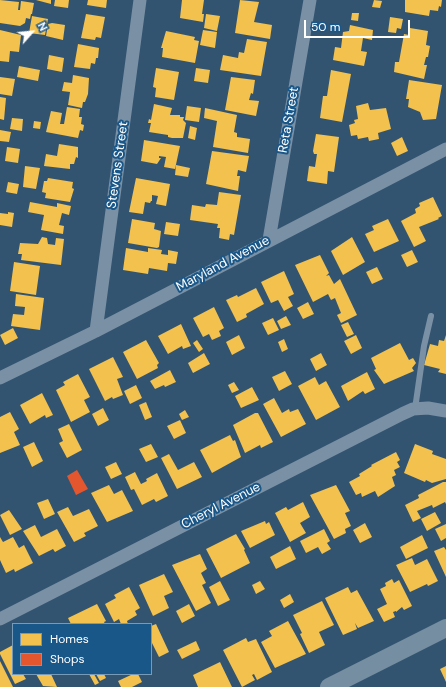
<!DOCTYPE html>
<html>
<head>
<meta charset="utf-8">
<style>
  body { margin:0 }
  #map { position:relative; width:446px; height:687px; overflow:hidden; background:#335470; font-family:"DM Sans",sans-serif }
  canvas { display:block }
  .legend { position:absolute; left:12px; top:623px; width:140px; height:52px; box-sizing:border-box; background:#1a5789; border:1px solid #769ab8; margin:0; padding:5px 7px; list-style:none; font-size:12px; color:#fff }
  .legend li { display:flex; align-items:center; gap:8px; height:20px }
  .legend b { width:20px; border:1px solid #769ab8 }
  .north { position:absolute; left:12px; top:12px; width:40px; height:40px; -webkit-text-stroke:3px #1a5789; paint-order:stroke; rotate:63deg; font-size:11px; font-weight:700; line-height:16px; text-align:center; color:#fff }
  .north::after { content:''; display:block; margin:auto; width:14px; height:18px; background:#fff; clip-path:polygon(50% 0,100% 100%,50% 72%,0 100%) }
  .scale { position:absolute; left:304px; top:20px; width:106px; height:18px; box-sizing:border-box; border:2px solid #fff; border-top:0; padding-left:5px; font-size:12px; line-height:14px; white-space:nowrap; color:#fff; -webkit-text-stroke:3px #1a5789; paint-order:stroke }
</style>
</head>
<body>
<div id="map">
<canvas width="446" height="687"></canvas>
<ul class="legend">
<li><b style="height:11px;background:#f2c14e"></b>Homes</li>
<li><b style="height:11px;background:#e4572e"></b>Shops</li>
</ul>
<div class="north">N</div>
<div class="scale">50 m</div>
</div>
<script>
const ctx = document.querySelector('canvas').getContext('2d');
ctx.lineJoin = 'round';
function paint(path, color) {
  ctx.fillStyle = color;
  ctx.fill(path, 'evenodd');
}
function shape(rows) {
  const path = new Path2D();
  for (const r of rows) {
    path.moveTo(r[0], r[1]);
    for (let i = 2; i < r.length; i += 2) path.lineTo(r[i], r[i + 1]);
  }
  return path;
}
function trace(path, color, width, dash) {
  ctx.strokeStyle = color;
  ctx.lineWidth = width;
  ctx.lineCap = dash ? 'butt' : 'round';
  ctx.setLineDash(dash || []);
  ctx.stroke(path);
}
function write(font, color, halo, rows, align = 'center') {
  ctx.font = font + ' "DM Sans",sans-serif';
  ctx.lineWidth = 4;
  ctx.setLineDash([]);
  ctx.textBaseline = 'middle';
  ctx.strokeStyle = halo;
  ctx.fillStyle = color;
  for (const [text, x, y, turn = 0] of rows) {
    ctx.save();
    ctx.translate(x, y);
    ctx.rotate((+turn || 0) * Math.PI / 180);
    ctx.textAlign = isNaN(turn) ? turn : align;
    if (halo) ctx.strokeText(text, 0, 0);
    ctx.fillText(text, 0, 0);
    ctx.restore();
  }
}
paint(shape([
  [0,0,19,2,18,10,20,10,21,1,34,3,32,14,31,14,30,19,26,18,25,23,20,26,0,23],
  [36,0,51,0,51,4],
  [55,0,69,0,68,8,54,6],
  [88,0,107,0,106,8,87,5],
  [182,0,204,0,202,14,204,14,203,22,180,18],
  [240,0,259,2,254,22,272,25,270,39,235,33],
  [374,0,382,1,380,8,372,7],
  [405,0,442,0,441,7,439,6,438,11,430,10,429,16,405,12],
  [352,13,359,13,358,21,351,20],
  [86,14,105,17,101,38,96,37,95,40,81,38],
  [206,14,220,16,217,31,204,28],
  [32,16,48,19,45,35,29,33],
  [390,17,403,19,401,29,397,28,396,33,388,32],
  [52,23,65,25,63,40,46,36,48,24],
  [350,25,373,30,372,40,363,38,361,51,367,52,364,66,333,60,335,47,341,48,343,32,349,31],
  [410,28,428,31,426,45,430,46,428,57,426,57,424,65,427,65,424,79,394,72,395,62,399,62,404,34,409,35],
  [0,30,21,35,19,52,10,51,9,62,0,61],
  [203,30,217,32,215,48,200,45],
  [166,31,195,37,194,40,199,41,195,63,162,57,163,48,161,48],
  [247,39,267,42,261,76,220,70,223,55,238,58,239,52,244,53],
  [78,44,99,48,98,58,96,58,95,64,91,63,90,69,74,67],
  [49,55,64,58,62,72,47,69],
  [19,66,40,70,38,81,17,77],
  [156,68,179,72,174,100,155,97,156,88,153,87],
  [196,68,210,70,208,83,194,81],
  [331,70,351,74,342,122,320,118,323,96,327,96],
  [73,75,89,78,88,94,85,102,83,102,82,108,68,105,70,92,62,91,64,82,72,83],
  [0,77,15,79,12,96,0,94],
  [231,77,255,80,253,94,251,93,249,100,259,101,256,116,225,110],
  [409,80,442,85,436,119,423,120,420,112,408,107,409,99,406,99],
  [0,97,6,98,4,120,0,119],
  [368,103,370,110,386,108,391,129,378,133,379,139,369,141,368,137,358,139,357,135,351,136,349,125,355,123,354,120,358,119,356,106],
  [154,104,172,108,170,115,180,115,180,117,184,117,183,120,186,123,183,138,172,138,168,137,168,135,149,132,151,123,148,123,149,119,151,120],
  [187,106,201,108,199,122,185,120],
  [67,107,80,109,79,117,82,117,81,124,84,125,83,131,80,130,78,138,46,132,51,111,62,113,60,124,64,124],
  [205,108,237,115,234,132,237,133,237,137,250,139,248,153,213,147,217,121,204,118],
  [12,118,23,119,22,131,10,129],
  [34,121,41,122,40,129,33,128],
  [190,126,197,128,195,140,188,138],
  [0,130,11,132,9,142,0,141],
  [316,134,339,137,334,172,328,171,327,184,307,181,309,166,315,167,317,154,314,154,313,151],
  [402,137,408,151,397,156,391,143],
  [144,140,180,146,175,169,164,167,166,157,159,156,159,158,161,158,157,164,141,161],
  [59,144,78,147,78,158,76,157,74,164,70,164,70,169,44,166,46,154,57,156],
  [7,147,20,149,18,163,5,161],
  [212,151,249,156,246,172,238,170,237,176,240,176,238,191,206,184],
  [176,165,190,168,188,177,175,175],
  [25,166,40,168,36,189,23,187],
  [48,178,73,182,72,188,74,189,70,202,45,198,46,193,42,192,44,181,47,181],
  [136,178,170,184,166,206,156,204,158,196,152,195,152,201,151,201,150,203,145,202,143,214,129,212],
  [8,182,19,184,17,194,6,192],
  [219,192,241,195,234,235,230,234,229,240,219,238,220,228,217,228,218,224,190,220,192,205,205,207,206,204,217,205],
  [433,197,442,216,438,218,439,219,419,227,426,241,414,247,401,221,416,213,415,209,420,206,419,203],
  [30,202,57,207,57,203,71,206,69,215,62,213,59,225,64,226,63,234,41,230,44,215,28,212],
  [8,212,14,213,12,227,0,225,0,213,8,214],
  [132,219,155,223,154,229,161,231,159,247,157,248,128,243],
  [388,219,399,241,374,252,365,234,374,230,372,226],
  [166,222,180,224,178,236,164,234],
  [42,237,47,238,48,244,55,245,56,238,64,239,61,265,21,260,22,254,18,254,20,243,38,244],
  [352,237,365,262,343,275,331,251],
  [126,248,148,252,148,248,162,250,161,254,168,255,168,250,178,252,176,264,168,263,167,271,149,268,148,274,123,270],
  [412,250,418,262,407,267,401,255],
  [320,255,329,273,326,276,329,275,334,284,340,279,357,315,341,323,337,315,341,313,335,298,331,300,328,294,313,302,295,265],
  [14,262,40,266,36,295,10,291],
  [377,267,383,279,372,284,366,272],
  [284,271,294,294,288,297,293,306,284,311,278,300,271,303,261,282],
  [256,288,264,304,246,314,247,317,237,322,226,300,237,295,238,297],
  [16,294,44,298,40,330,11,326,13,314,24,315,25,307,15,306],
  [308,302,314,314,303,319,297,308],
  [214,307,224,328,219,331,221,336,212,340,209,334,203,337,193,318],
  [286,316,291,325,281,329,277,321],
  [273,318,279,330,268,335,262,323],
  [348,322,354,334,347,337,341,325],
  [181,324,191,346,183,349,182,346,168,354,158,336],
  [13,328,18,338,5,345,0,335],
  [239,335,245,348,232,355,226,342],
  [356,335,362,348,351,354,344,341],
  [446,335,446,374,438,372,440,369,424,365,430,344,438,346,439,340,444,341],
  [284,339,288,349,282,352,278,342],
  [146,340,159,363,157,365,158,368,137,379,123,352],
  [197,340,203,349,199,352,193,343],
  [400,343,409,360,413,358,416,363,412,368,414,371,384,384,374,370,376,369,371,358],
  [204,353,210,364,193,373,188,363],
  [321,353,327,365,316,371,310,359],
  [113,357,123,377,117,379,123,395,113,399,112,397,105,401,89,369],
  [170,370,176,382,165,387,164,385,155,389,150,381],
  [285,371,292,384,279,391,272,377],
  [367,372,375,389,365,394,363,391,348,401,341,386],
  [78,374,90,397,84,400,90,412,71,422,56,390,65,385,63,382],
  [315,377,319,385,326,381,340,407,316,420,298,386],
  [234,382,239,390,232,393,228,385],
  [136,385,142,398,130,404,124,391],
  [252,387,259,400,241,408,235,396],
  [42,393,53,415,46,418,45,415,30,424,20,405],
  [274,398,282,413,289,409,290,412,298,409,306,424,281,437,263,404],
  [146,402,152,417,145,420,139,405],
  [103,408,109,420,98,426,92,414],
  [185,410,189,417,182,420,179,414],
  [10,412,19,429,14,432,20,445,0,453,0,417],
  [255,413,258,413,273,442,261,448,260,445,245,453,233,425],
  [180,420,186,433,174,439,167,426],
  [69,424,82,450,67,458,59,443,63,441,58,429],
  [230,435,233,441,235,440,241,457,212,473,200,450],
  [34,442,43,461,32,467,23,447],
  [151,444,158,457,146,462,139,449],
  [415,444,433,451,432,454,446,459,446,479,432,483,426,480,425,482,404,473],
  [396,452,400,460,397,462,400,467,394,470,396,475,392,477,395,486,378,497,375,491,362,497,361,493,356,495,349,482,360,476,359,474,372,466,371,465],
  [169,454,178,470,194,462,202,477,177,489,161,458],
  [116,462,122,474,111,479,105,467],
  [135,472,141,484,147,481,146,479,157,473,168,496,156,502,154,499,142,505,134,489,131,490,125,477],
  [443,482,446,482,446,504,445,502,433,508,432,505,417,511,421,518,413,522,405,505,419,498,418,495],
  [109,485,114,494,122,490,133,511,107,522,91,493],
  [336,485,350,511,345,513,351,526,345,529,346,533,334,539,310,495],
  [48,499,55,514,44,519,37,503],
  [303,502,310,517,300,523,306,533,290,542,275,513,286,507,288,510],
  [68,507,73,516,89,509,98,526,84,533,86,536,74,542,57,512],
  [9,510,22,529,10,535,0,515],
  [435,512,441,523,427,531,421,519],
  [265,521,266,524,269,522,275,535,250,548,241,531],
  [365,523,372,537,360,543,353,530],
  [446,524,446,538,441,541,435,529],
  [35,525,41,537,57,529,66,546,55,552,53,549,39,556,23,531],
  [324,529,330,541,327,543,331,549,322,554,318,547,306,553,300,541],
  [236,534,245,549,244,550,250,563,221,578,206,549],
  [422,535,428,548,406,559,400,547],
  [0,537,3,542,13,537,19,548,24,545,33,563,15,572,14,569,6,573,0,560],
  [290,546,296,559,276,569,270,557],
  [444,547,446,550,446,577,434,551],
  [200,554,207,569,201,573,206,583,202,585,211,603,196,611,172,565],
  [412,558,415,565,427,559,438,581,428,586,427,584,410,592,396,565],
  [164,574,173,592,164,596,169,608,153,616,139,585],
  [392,579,394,583,399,580,412,606,404,610,402,607,396,612,396,611,393,612,395,617,384,622,377,609,387,604,380,589,386,586,385,583],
  [220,581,230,600,218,606,209,587],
  [260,581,265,589,256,594,252,585],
  [129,587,140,608,135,611,137,615,127,621,128,624,121,624,119,619,114,622,105,604,116,598,114,595],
  [348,587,351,593,357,590,374,621,358,628,355,623,357,629,343,635,325,598],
  [290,594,294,602,284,608,280,600],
  [322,601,334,625,319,632,325,645,309,653,300,634,302,633,293,615],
  [97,604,106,621,104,622,105,624,71,624,68,618],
  [189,604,195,616,182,623,176,611],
  [288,621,306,654,275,668,261,642,272,636,269,631],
  [156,624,169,652,159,657,151,641,151,626],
  [246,638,248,642,256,639,272,672,257,680,254,674,252,675,255,680,242,687,223,650],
  [196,641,200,650,182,659,177,650],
  [13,645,13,674,23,674,26,679,15,684,0,654,0,652],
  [0,661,13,687,0,687],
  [220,662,232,687,198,687,193,675],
  [446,666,446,682,440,669],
  [36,674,51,674,57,687,43,686],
  [89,674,94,674,99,683,95,685],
  [96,674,104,674,106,678,100,681],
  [133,674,138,674,142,682,132,687,121,687,118,681]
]), '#f2c14e');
paint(shape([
  [77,470,88,489,76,495,67,476]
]), '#e4572e');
trace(shape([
  [415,409,424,346,431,316]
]), '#7a91a5', 6);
trace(shape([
  [269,240,310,0],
  [96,331,140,0],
  [0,378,96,331,446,149],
  [0,619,402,414,413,409,428,408,446,411]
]), '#7a91a5', 13);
trace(shape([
  [329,687,446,628]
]), '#758ea1', 18);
write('13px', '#fff', '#1a5789', [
  ["Reta Street",289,120,-80],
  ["Stevens Street",118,165,-82],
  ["Maryland Avenue",223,264,-28],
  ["Cheryl Avenue",221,506,-27]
]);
</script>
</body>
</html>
